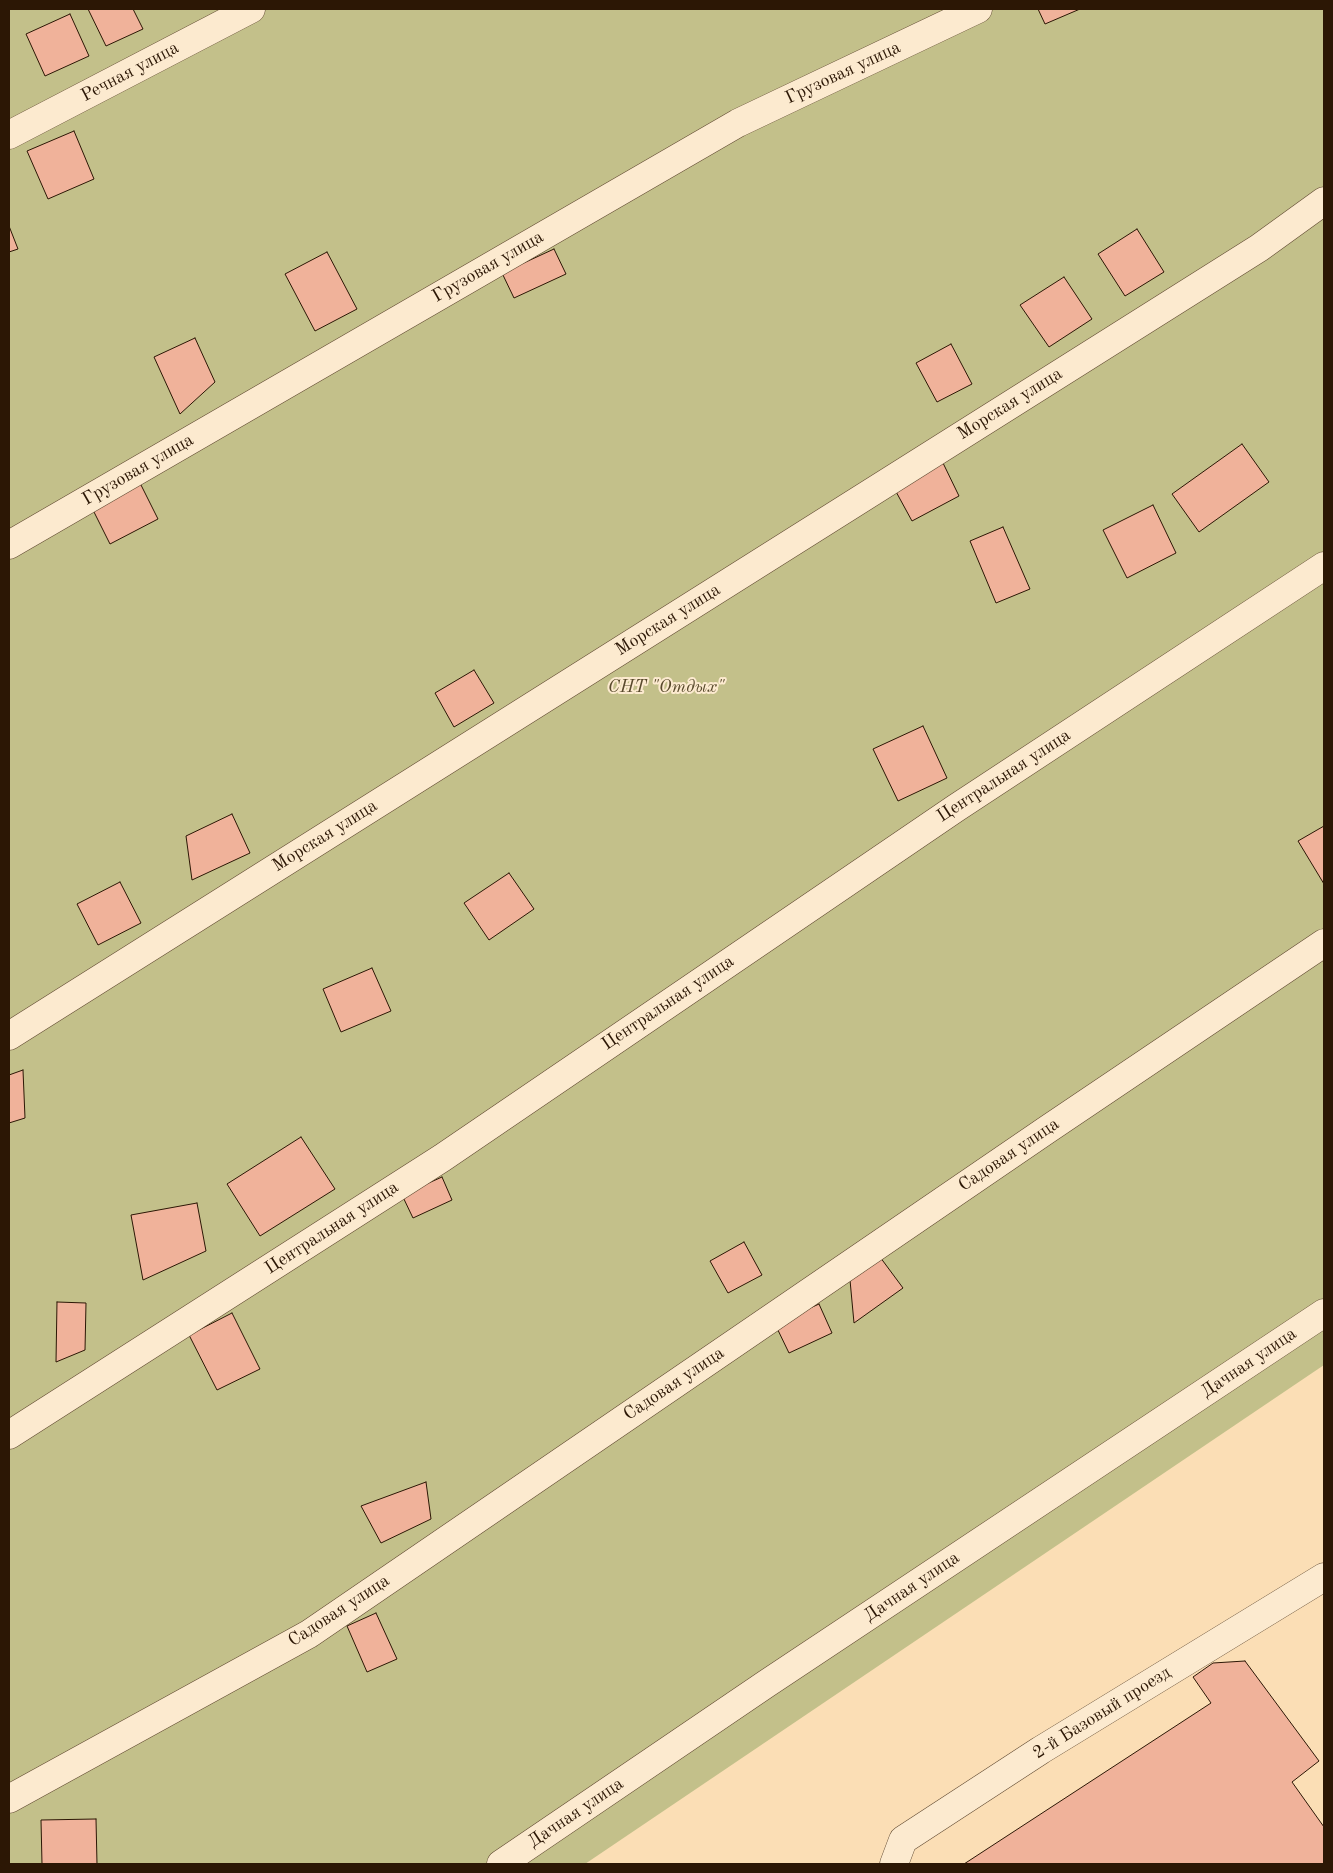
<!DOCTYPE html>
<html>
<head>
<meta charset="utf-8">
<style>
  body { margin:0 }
  #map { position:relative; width:1333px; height:1873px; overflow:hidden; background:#fbdeb5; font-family:"Old Standard TT",serif }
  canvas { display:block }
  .frame { position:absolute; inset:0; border:10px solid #2c1705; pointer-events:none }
</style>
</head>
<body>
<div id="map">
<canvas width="1333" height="1873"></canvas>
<div class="frame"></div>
</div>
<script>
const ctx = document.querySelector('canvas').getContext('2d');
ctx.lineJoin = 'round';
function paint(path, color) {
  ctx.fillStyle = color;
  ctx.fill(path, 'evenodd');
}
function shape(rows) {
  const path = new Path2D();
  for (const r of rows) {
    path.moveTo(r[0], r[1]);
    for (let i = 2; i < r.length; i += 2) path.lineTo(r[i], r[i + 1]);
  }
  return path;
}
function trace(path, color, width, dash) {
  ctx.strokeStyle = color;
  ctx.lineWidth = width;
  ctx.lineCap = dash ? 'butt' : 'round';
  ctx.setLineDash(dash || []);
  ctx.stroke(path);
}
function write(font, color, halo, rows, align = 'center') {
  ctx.font = font + ' "Old Standard TT",serif';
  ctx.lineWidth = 4;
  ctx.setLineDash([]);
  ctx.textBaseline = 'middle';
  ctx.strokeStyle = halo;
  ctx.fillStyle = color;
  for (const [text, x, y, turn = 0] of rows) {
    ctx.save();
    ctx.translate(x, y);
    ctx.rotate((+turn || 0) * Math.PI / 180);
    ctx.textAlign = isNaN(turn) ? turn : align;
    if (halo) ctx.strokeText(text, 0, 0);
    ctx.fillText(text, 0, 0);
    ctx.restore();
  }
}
paint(shape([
  [9,9,1324,9,1324,1365,585,1864,9,1864]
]), '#c3c08a');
const building = shape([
  [88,9,133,9,143,29,106,46,88,9],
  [1038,9,1080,9,1045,24,1038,9],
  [70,14,89,56,45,76,26,34,70,14],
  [74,131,94,179,48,199,27,151,74,131],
  [9,226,18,249,9,252,9,226],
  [1137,229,1164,272,1125,296,1098,254,1137,229],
  [554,249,566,274,514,298,502,273,554,249],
  [327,252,357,309,315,331,285,274,327,252],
  [1064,277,1092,319,1049,347,1020,305,1064,277],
  [195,338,215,382,180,414,154,357,195,338],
  [951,344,972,384,937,402,916,363,951,344],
  [1242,444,1269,482,1199,532,1172,494,1242,444],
  [943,463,959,496,912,521,894,488,943,463],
  [140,483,158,519,110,544,92,508,140,483],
  [1153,505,1176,553,1127,578,1103,530,1153,505],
  [1003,527,1030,589,996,603,970,541,1003,527],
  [474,670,494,703,454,727,435,693,474,670],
  [923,726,947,778,898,801,873,749,923,726],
  [232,814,250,853,192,880,186,836,232,814],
  [1324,826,1324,884,1298,841,1324,826],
  [509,873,534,909,489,940,464,903,509,873],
  [120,882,141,923,98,945,77,904,120,882],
  [372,968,391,1011,341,1032,323,989,372,968],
  [23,1070,25,1118,9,1123,9,1075,23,1070],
  [301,1137,335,1189,260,1236,227,1184,301,1137],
  [442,1177,452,1200,413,1218,402,1195,442,1177],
  [197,1203,206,1251,143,1280,131,1215,197,1203],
  [744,1242,762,1275,728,1293,710,1261,744,1242],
  [880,1257,903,1288,854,1323,850,1280,880,1257],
  [57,1302,86,1303,85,1350,56,1362,57,1302],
  [819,1304,832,1333,789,1353,775,1324,819,1304],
  [232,1313,260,1369,217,1390,189,1335,232,1313],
  [426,1482,431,1519,381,1543,361,1506,426,1482],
  [376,1613,397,1659,367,1672,347,1626,376,1613],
  [1245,1661,1319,1761,1292,1782,1324,1827,1324,1864,964,1864,1211,1703,1193,1677,1213,1663,1245,1661],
  [96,1819,97,1864,42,1864,41,1820,96,1819]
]);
paint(building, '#f0b29a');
trace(building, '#2c1705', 1);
const minor = shape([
  [9,135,251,9],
  [9,545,738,123,978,9],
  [9,1036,1259,248,1324,201],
  [9,1435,442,1158,956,808,1324,566],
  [9,1799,309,1634,1048,1129,1324,943],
  [501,1864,766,1684,1324,1313],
  [894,1864,903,1840,1041,1750,1324,1577]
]);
trace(minor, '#604931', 29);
trace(minor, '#fceacf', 28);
write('18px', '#2c1705', '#fceacf', [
  ["Речная улица",130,72,-28],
  ["Грузовая улица",843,73,-25],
  ["Грузовая улица",488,267,-30],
  ["Морская улица",1010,404,-32],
  ["Грузовая улица",138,470,-30],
  ["Морская улица",668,620,-32],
  ["Центральная улица",1004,776,-33],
  ["Морская улица",325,836,-32],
  ["Центральная улица",668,1003,-34],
  ["Садовая улица",1009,1155,-34],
  ["Центральная улица",332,1228,-33],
  ["Дачная улица",1249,1363,-34],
  ["Садовая улица",674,1384,-34],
  ["Дачная улица",912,1587,-34],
  ["Садовая улица",339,1611,-33],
  ["2-й Базовый проезд",1102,1713,-32],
  ["Дачная улица",576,1813,-34]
]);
write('italic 18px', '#594a2d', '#fceacf', [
  ["СНТ \"Отдых\"",666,687]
]);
</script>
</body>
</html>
